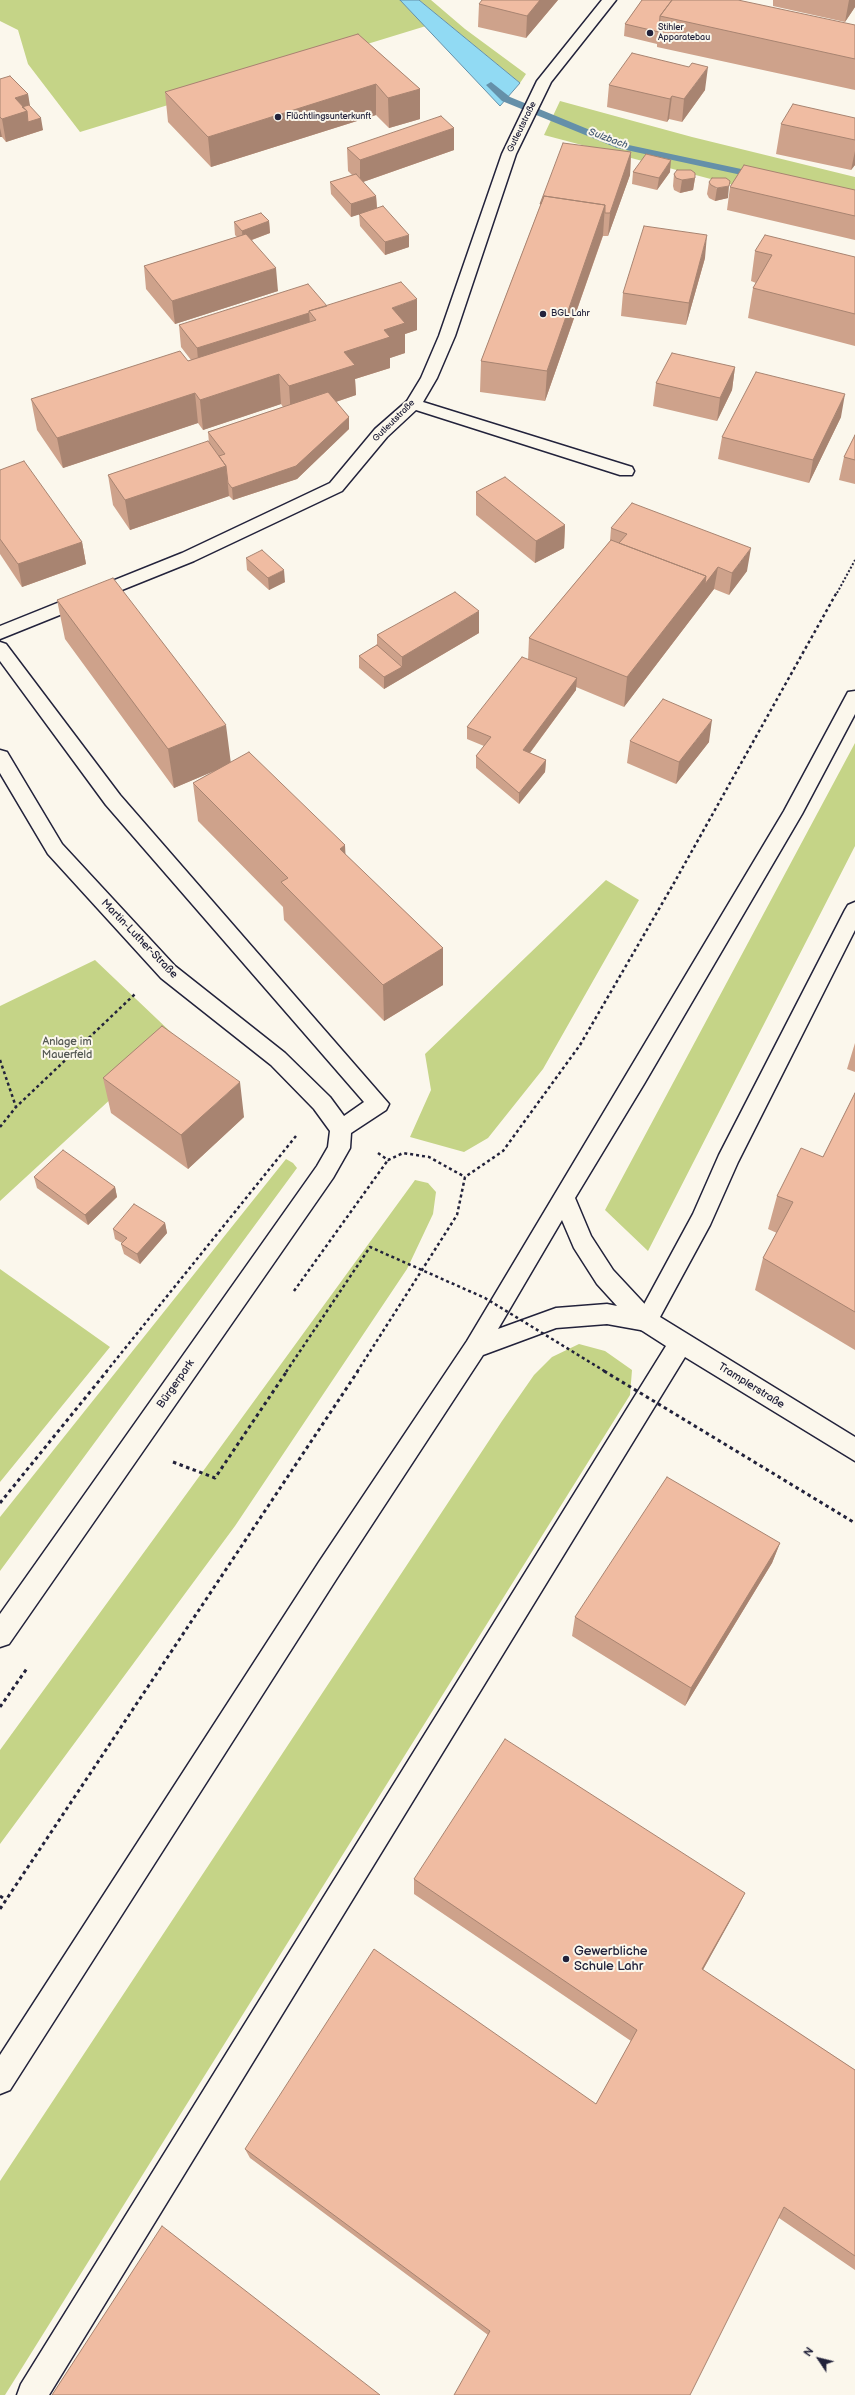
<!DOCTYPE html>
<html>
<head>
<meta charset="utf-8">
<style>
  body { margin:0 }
  #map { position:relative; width:855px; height:2395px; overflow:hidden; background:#fbf7ec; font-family:"Balsamiq Sans",sans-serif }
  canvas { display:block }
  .north { position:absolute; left:799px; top:2339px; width:40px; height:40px; -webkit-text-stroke:3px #fbf7ec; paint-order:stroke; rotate:305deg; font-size:11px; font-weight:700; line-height:16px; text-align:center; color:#22223b }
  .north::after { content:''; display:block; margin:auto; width:14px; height:18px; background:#22223b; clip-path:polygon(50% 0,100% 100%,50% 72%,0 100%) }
</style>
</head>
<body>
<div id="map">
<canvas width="855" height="2395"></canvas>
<div class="north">N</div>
</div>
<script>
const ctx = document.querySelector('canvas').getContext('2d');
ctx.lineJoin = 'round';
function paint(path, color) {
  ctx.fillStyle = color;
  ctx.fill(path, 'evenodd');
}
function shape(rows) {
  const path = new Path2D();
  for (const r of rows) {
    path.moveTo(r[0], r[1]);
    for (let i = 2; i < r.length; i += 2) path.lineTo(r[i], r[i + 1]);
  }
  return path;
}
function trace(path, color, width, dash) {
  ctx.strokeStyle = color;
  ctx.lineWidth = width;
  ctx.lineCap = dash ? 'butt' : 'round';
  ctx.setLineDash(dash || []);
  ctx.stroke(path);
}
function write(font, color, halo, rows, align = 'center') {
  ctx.font = font + ' "Balsamiq Sans",sans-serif';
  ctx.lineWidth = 4;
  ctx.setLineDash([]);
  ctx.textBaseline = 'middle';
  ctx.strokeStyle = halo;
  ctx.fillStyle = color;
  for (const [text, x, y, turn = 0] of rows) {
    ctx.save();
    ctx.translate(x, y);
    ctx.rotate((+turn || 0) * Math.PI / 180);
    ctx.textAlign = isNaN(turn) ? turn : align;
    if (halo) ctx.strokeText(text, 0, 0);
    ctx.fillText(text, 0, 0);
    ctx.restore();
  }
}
paint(shape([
  [0,0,400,0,426,26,80,132,28,64,18,30,0,21],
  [419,0,431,0,465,29,526,74,520,83],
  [560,101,692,137,855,177,855,214,741,187,544,135],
  [855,743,855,846,648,1251,605,1210],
  [606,880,639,900,543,1069,488,1138,464,1152,410,1137,431,1090,425,1054],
  [95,960,177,1038,0,1201,0,1006],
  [286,1159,293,1163,297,1168,0,1571,0,1517],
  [415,1180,428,1183,436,1192,433,1214,407,1269,235,1526,0,1844,0,1750],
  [0,1269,110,1347,0,1482],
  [579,1344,605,1351,632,1370,630,1395,5,2395,0,2395,0,2181,502,1421,534,1375,552,1357]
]), '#c5d487');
const water = shape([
  [400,0,419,0,520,83,500,106,400,0]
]);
paint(water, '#91daf3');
trace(water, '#6590a9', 1);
paint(shape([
  [491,82,510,97,624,144,760,173,765,176,760,179,617,148,502,101,486,85,491,82]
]), '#6590a9');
const minor = shape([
  [602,0,616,0,551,82,516,154,455,336,437,378,423,402,632,467,634,471,632,475,620,475,416,410,387,437,342,491,194,561,0,639,0,626,182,553,330,483,375,429,407,401,421,378,439,336,502,154,537,81,602,0],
  [0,642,6,644,120,795,389,1104,386,1110,351,1133,350,1148,333,1178,9,1644,0,1647,0,1614,317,1166,328,1147,330,1131,314,1109,271,1065,161,978,48,854,0,773,0,750,7,752,62,844,175,966,285,1053,330,1097,344,1116,364,1102,106,805,0,661,0,642],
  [855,902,855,930,738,1162,710,1225,660,1317,855,1437,855,1461,685,1357,49,2395,17,2395,21,2384,666,1346,638,1328,635,1321,693,1214,719,1155,845,910,848,905,855,902]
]);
const major = shape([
  [855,691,855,714,802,814,644,1084,575,1198,591,1236,613,1270,654,1314,657,1321,654,1328,646,1331,607,1324,556,1328,483,1355,337,1578,10,2090,0,2094,0,2055,319,1562,467,1341,784,811,848,692,855,691],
  [562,1220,574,1248,597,1284,617,1306,607,1304,556,1308,498,1329,562,1220]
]);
trace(minor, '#22223b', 3);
trace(major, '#22223b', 3);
trace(shape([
  [837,593,855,560]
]), '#22223b', 2, [2, 2]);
trace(shape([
  [0,1060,16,1107],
  [0,1127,16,1107,135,994],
  [378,1153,388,1160,403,1153,429,1157,465,1177],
  [294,1291,388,1160],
  [106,1372,296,1136],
  [357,1372,457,1215,465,1177,503,1151,580,1045,674,883,837,592]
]), '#22223b', 2.5, [3, 3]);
trace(shape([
  [0,1503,107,1371],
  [0,1707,28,1667],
  [0,1896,6,1900],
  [0,1909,358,1371]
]), '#22223b', 3, [3.5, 3.5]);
paint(minor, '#fbf7ec');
paint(major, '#fbf7ec');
trace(shape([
  [286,1372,370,1247,485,1298,606,1372]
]), '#22223b', 2.5, [3, 3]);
trace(shape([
  [604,1371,855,1523],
  [173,1462,215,1478,287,1371]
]), '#22223b', 3, [3.5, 3.5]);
paint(shape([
  [558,0,526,38,478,27,479,4],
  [642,0,855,25,855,90,657,47,657,44,624,36,625,24],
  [773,0,855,0,855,7,845,22,773,6],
  [358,34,420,89,420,119,389,128,376,115,211,167,168,122,165,92],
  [0,79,28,94,29,105,43,130,6,142,2,137,0,137],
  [609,85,705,90,682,122,669,119,667,122,607,107],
  [855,118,855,165,851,170,776,154,781,124],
  [454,128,454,150,363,182,376,196,377,208,409,247,385,255,360,226,359,214,351,217,331,194,330,182,352,175,348,171,347,148],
  [631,152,630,175,608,236,603,236,545,401,480,392,481,361,540,206,540,204],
  [633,172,670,172,657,190,632,184],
  [674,174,695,178,693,190,680,193,674,190,673,186],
  [709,182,728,198,715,201,709,198,707,194],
  [730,187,855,190,855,240,727,210],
  [269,221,270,233,252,240,278,291,175,324,146,289,144,266,237,237,235,235,234,222],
  [755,251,855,257,855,346,748,318,753,288,756,283,751,281],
  [705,258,686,325,621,316,623,293],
  [327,306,417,330,405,334,405,353,390,358,390,368,355,379,356,395,336,402,349,417,349,429,297,479,233,500,229,496,130,530,113,505,108,475,209,443,208,432,283,407,281,404,203,430,198,423,63,468,37,430,31,399,191,360,181,347,179,325],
  [735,367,732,390,717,421,653,406,656,383],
  [841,417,809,483,718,459,722,437],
  [855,435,855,484,839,480,844,457],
  [0,470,82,542,86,564,22,587,0,554],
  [476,492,565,525,564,548,535,563,476,515],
  [611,528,747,571,729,595,714,589,624,707,576,687,576,690,530,753,546,760,545,772,519,804,476,768,476,756,484,746,467,739,467,727,528,660,529,638,610,541],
  [246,558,285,582,269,590,247,570],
  [57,600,230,762,345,845,345,854,443,948,443,985,384,1021,284,920,283,907,198,821,193,783,216,770,174,788,65,639],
  [479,633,384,689,359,668,359,656,377,645,377,635],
  [630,741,709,742,676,784,627,763],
  [855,1043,855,1072,847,1069],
  [103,1078,244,1117,188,1169,111,1113],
  [855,1093,855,1350,755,1290,763,1258,777,1233,768,1229,777,1196,823,1157],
  [34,1177,115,1187,117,1197,88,1225,37,1188],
  [165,1223,167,1233,140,1264,124,1254,121,1244,122,1243,115,1239,113,1229],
  [780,1543,772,1563,685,1706,572,1636,575,1617],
  [414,1879,745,1893,703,1970,855,2070,855,2270,779,2218,488,2335,250,2158,245,2149,596,2104,631,2041,414,1894]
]), '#cea28b');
paint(shape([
  [540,0,558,0,526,38,527,16],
  [849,0,855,0,855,7,845,22],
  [708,67,705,90,682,122,684,99],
  [376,84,376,115,211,167,208,137],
  [420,89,420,119,389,128,388,98],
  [28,94,32,117,41,118,43,130,6,142,2,119,15,98],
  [672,96,669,119,667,122,670,99],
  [0,128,2,137,0,137],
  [454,128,454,150,360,183,360,160],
  [855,151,855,165,851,170],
  [631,152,630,175,608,236,610,213],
  [671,160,670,172,657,190,659,178],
  [695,178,693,190,680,193,682,180],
  [729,186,728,198,715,201,717,188],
  [376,196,377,209,351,217,351,204],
  [605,205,603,235,545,401,547,371],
  [269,221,270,233,243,243,242,231],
  [409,235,409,247,385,255,385,242],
  [707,235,705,258,686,325,689,303],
  [276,268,278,291,175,324,172,301],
  [417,299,417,330,405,334,405,353,390,358,390,368,355,379,356,395,291,417,289,386,344,352,384,330,392,308],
  [309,313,311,335,199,371,197,348],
  [735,367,732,390,717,421,720,398],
  [279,374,281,404,203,430,200,400],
  [195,393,198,423,63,468,57,438],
  [845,394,841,417,809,483,813,460],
  [349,417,349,429,297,479,233,500,232,488],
  [226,466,229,496,130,530,125,500],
  [565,525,564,548,535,563,536,541],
  [82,542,86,564,22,587,18,564],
  [751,548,747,571,729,595,732,573],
  [718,567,714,589,624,707,627,677,706,576],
  [284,570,285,582,269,590,268,578],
  [479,611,479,633,384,689,384,677,402,667,402,657],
  [577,678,576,690,523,762,523,750],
  [712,720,709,742,676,784,679,762],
  [226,725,231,764,174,788,168,749],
  [546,760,545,772,519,804,519,793],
  [345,845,347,883,340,849],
  [443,948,443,985,384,1021,383,985],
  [240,1082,244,1117,188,1169,181,1135],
  [115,1187,117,1197,88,1225,85,1215],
  [165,1223,167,1233,140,1264,137,1254],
  [780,1543,772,1563,685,1706,691,1688],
  [745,1893,738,1907,696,1982,702,1969]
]), '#a88471');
const building = shape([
  [482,0,540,0,527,16,479,4,482,0],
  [642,0,672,0,660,16,659,32,625,24,642,0],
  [672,0,738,0,855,25,855,59,660,16,672,0],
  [358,34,420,89,388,98,376,84,208,137,165,92,358,34],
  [632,53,689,67,692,63,708,67,684,99,672,96,670,99,609,85,632,53],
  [10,76,28,94,15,98,27,111,2,119,0,117,0,79,10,76],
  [793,104,855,118,855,140,781,124,793,104],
  [29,105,41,118,28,122,27,111,22,107,29,105],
  [441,116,454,128,360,160,347,148,441,116],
  [563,143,631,152,610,213,605,213,605,205,544,196,541,204,540,204,563,143],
  [646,154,671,160,659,178,633,172,646,154],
  [744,165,855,190,855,216,730,187,744,165],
  [677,170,691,170,695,173,695,178,682,180,676,178,674,174,677,170],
  [356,174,376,196,351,204,330,182,356,174],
  [712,178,726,178,730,181,729,186,717,188,711,185,709,182,712,178],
  [544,196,605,205,547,371,481,361,544,196],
  [383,206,409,235,385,242,359,214,383,206],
  [261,213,269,221,242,231,234,222,261,213],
  [644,226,707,235,689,303,623,293,644,226],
  [246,234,276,268,172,301,144,266,246,234],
  [765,235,855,257,855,314,753,288,772,255,755,251,765,235],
  [401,282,417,299,392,308,405,323,384,330,390,337,344,352,355,365,289,386,279,374,200,400,195,393,57,438,31,399,180,351,188,361,316,320,309,311,401,282],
  [308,284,327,306,309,311,309,313,197,348,179,325,308,284],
  [672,353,735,367,720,398,656,383,672,353],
  [756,372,845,394,813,460,722,437,756,372],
  [328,392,349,417,296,466,232,488,228,483,226,466,219,456,225,454,208,432,328,392],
  [855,435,855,460,844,457,855,435],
  [208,441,226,466,125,500,108,475,208,441],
  [24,461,82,542,18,564,0,539,0,470,24,461],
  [505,477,565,525,536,541,476,492,505,477],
  [632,503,751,548,732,573,718,567,705,584,706,576,619,543,627,534,611,528,632,503],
  [611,540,706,576,627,677,529,638,611,540],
  [262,550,284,570,268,578,246,558,262,550],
  [113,578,226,725,168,749,57,600,113,578],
  [455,592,479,611,402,657,377,635,455,592],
  [377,645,402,667,384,677,359,656,377,645],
  [522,657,577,678,523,750,546,760,519,793,476,756,491,737,467,727,522,657],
  [663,699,712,720,679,762,630,741,663,699],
  [249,752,345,845,340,849,443,948,383,985,281,882,288,878,193,783,249,752],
  [162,1026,240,1082,181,1135,103,1078,162,1026],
  [855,1093,855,1312,763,1258,793,1202,777,1196,801,1148,823,1157,855,1093],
  [63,1150,115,1187,85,1215,34,1177,63,1150],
  [134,1204,165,1223,137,1254,121,1244,127,1238,113,1229,134,1204],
  [667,1477,780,1543,691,1688,575,1617,667,1477],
  [505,1739,745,1893,702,1969,855,2070,855,2256,784,2207,690,2395,454,2395,490,2331,245,2149,374,1949,596,2104,637,2030,414,1879,505,1739],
  [162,2226,380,2395,52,2395,162,2226]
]);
paint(building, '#f0bca2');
trace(building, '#a88471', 1);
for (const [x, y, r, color] of [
  [650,33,4,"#22223b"],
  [278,117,4,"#22223b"],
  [543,314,4,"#22223b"],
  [566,1959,4,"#22223b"]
]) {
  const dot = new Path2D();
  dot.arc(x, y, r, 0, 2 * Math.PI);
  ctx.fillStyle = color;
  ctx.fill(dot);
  trace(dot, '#fbf7ec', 1.5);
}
write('9px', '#22223b', '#fbf7ec', [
  ["Stihler",658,28],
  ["Apparatebau",658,38],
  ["Flüchtlingsunterkunft",286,117],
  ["BGL Lahr",551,314]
], 'left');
write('9px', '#22223b', '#fbf7ec', [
  ["Gutleutstraße",522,127,-64],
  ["Gutleutstraße",394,421,-45]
]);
write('italic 10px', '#435972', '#fbf7ec', [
  ["Sulzbach",608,139,20]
]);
write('11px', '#22223b', '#fbf7ec', [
  ["Martin-Luther-Straße",139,939,46],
  ["Bürgerpark",176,1384,-55],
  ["Tramplerstraße",751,1386,32]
]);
write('11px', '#535752', '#fbf7ec', [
  ["Anlage im",67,1042],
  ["Mauerfeld",67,1055]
]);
write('13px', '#22223b', '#fbf7ec', [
  ["Gewerbliche",574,1952],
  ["Schule Lahr",574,1967]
], 'left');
</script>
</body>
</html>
